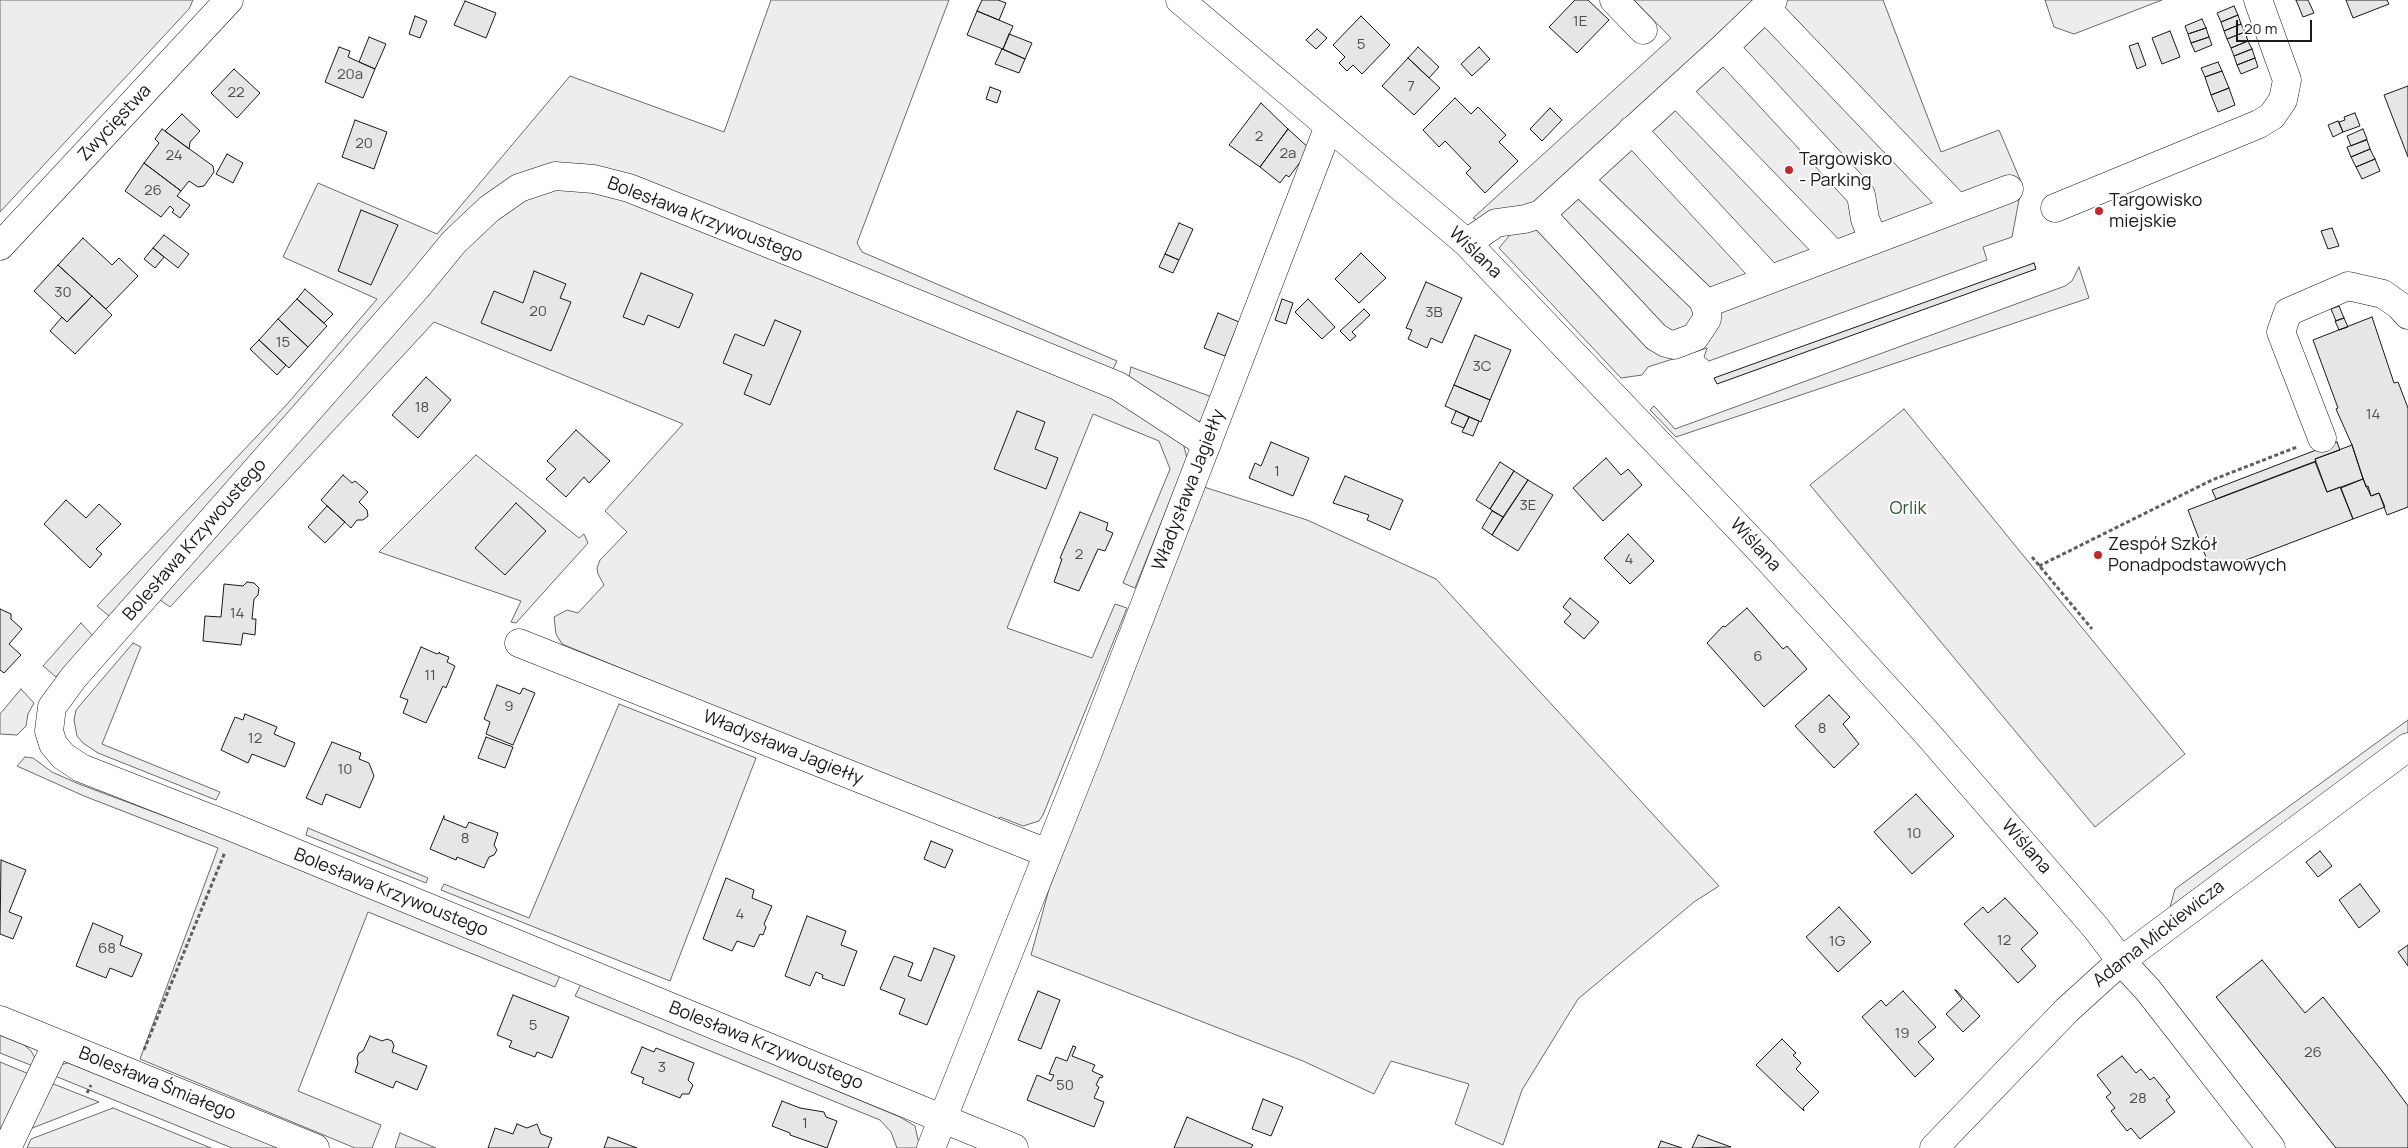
<!DOCTYPE html>
<html>
<head>
<meta charset="utf-8">
<style>
  body { margin:0 }
  #map { position:relative; width:2408px; height:1148px; overflow:hidden; background:#fff; font-family:Manrope,sans-serif }
  canvas { display:block }
  .scale { position:absolute; left:2236px; top:20px; width:76px; height:22px; box-sizing:border-box; border:2px solid #1a1a1a; border-top:0; padding-left:6px; font-size:15px; line-height:18px; white-space:nowrap; color:#1a1a1a; -webkit-text-stroke:4px #fff; paint-order:stroke }
</style>
</head>
<body>
<div id="map">
<canvas width="2408" height="1148"></canvas>
<div class="scale">20 m</div>
</div>
<script>
const ctx = document.querySelector('canvas').getContext('2d');
ctx.lineJoin = 'round';
function paint(path, color) {
  ctx.fillStyle = color;
  ctx.fill(path, 'evenodd');
}
function shape(rows) {
  const path = new Path2D();
  for (const r of rows) {
    path.moveTo(r[0], r[1]);
    for (let i = 2; i < r.length; i += 2) path.lineTo(r[i], r[i + 1]);
  }
  return path;
}
function trace(path, color, width, dash) {
  ctx.strokeStyle = color;
  ctx.lineWidth = width;
  ctx.lineCap = dash ? 'butt' : 'round';
  ctx.setLineDash(dash || []);
  ctx.stroke(path);
}
function write(font, color, halo, rows, align = 'center') {
  ctx.font = font + ' Manrope,sans-serif';
  ctx.lineWidth = 4;
  ctx.setLineDash([]);
  ctx.textBaseline = 'middle';
  ctx.strokeStyle = halo;
  ctx.fillStyle = color;
  for (const [text, x, y, turn = 0] of rows) {
    ctx.save();
    ctx.translate(x, y);
    ctx.rotate((+turn || 0) * Math.PI / 180);
    ctx.textAlign = isNaN(turn) ? turn : align;
    if (halo) ctx.strokeText(text, 0, 0);
    ctx.fillText(text, 0, 0);
    ctx.restore();
  }
}
const built = shape([
  [0,0,193,0,189,9,0,212,0,0],
  [771,0,949,0,857,243,862,252,1117,361,1112,371,849,266,534,172,289,418,109,616,97,606,289,402,377,299,283,257,318,183,437,234,570,76,724,132,771,0],
  [1634,0,1883,0,1941,152,1999,130,2022,184,2012,237,1983,247,1987,260,1709,361,1704,357,1707,348,1648,367,1642,375,1621,378,1499,248,1509,236,1487,215,1477,220,1473,218,1671,38,1634,0],
  [2045,0,2162,0,2074,34,2054,27,2045,0],
  [555,185,622,194,1099,388,1183,443,1187,458,1135,588,1123,583,1170,469,1159,441,1093,414,1007,628,1092,658,1115,604,1127,608,1043,815,1039,821,1023,826,1000,817,997,823,562,644,556,634,554,617,567,610,578,613,604,585,598,574,597,568,600,560,627,532,605,511,683,424,434,322,170,607,156,597,405,313,508,204,555,185],
  [2079,267,2089,298,1676,437,1650,410,1654,406,1675,429,2065,286,2072,281,2079,267],
  [1131,367,1212,397,1205,417,1197,423,1135,389,1129,377,1131,367],
  [1904,409,2185,754,2095,827,1810,485,1904,409],
  [476,455,579,538,584,534,588,543,516,623,511,622,521,601,379,552,476,455],
  [1204,487,1307,520,1436,579,1719,886,1694,902,1578,999,1522,1090,1503,1145,1455,1124,1469,1084,1391,1061,1374,1094,1303,1061,1031,955,1049,889,1204,487],
  [81,623,93,636,56,677,43,666,81,623],
  [133,643,141,647,102,744,220,792,216,800,98,753,83,743,77,736,74,720,76,710,133,643],
  [21,689,34,703,28,714,26,726,17,735,0,734,0,714,21,689],
  [619,704,756,758,670,981,441,890,444,884,529,918,619,704],
  [2408,720,2408,733,2170,907,2175,889,2408,720],
  [25,757,33,758,52,772,79,784,223,838,560,976,555,987,368,912,298,1091,381,1125,372,1148,355,1148,140,1059,218,848,84,796,17,766,25,757],
  [308,828,428,878,426,883,306,835,308,828],
  [581,984,900,1117,915,1126,919,1144,917,1148,897,1148,891,1132,880,1120,575,996,581,984],
  [0,1034,21,1042,31,1051,35,1058,33,1066,0,1053,0,1034],
  [0,1062,29,1074,0,1135,0,1062],
  [71,1062,289,1148,232,1148,55,1076,60,1065,71,1062],
  [51,1083,99,1102,30,1129,51,1083],
  [113,1108,211,1148,27,1148,31,1139,113,1108],
  [400,1133,436,1148,395,1148,400,1133]
]);
paint(built, '#ededed');
trace(built, '#6a6a6a', 1);
const building = shape([
  [982,0,998,0,1006,3,999,20,977,11,982,0],
  [1575,0,1588,0,1609,20,1577,53,1549,27,1575,0],
  [2296,0,2308,0,2314,13,2303,17,2296,0],
  [2346,0,2387,0,2389,4,2353,18,2346,0],
  [465,1,496,13,486,38,454,25,465,1],
  [2234,6,2238,15,2221,22,2217,13,2234,6],
  [977,11,1013,26,1003,49,967,35,977,11],
  [2238,15,2241,24,2224,31,2221,22,2238,15],
  [415,16,427,21,420,38,409,34,415,16],
  [1361,16,1390,45,1362,74,1353,65,1347,71,1339,63,1345,57,1333,45,1361,16],
  [2202,19,2206,28,2188,34,2185,26,2202,19],
  [2241,24,2245,32,2227,39,2224,31,2241,24],
  [2206,28,2209,37,2191,43,2188,34,2206,28],
  [1317,29,1327,38,1316,49,1306,40,1317,29],
  [2170,31,2180,57,2162,64,2152,38,2170,31],
  [2245,32,2248,41,2231,48,2227,39,2245,32],
  [1009,34,1032,43,1025,59,1003,49,1009,34],
  [369,37,386,44,375,69,359,62,369,37],
  [2209,37,2212,45,2195,52,2191,43,2209,37],
  [2248,41,2252,49,2234,56,2231,48,2248,41],
  [2138,43,2146,65,2137,69,2129,46,2138,43],
  [339,47,350,51,348,57,375,69,363,98,325,82,339,47],
  [1418,47,1439,67,1429,78,1408,58,1418,47],
  [1479,47,1490,59,1472,76,1461,64,1479,47],
  [1002,49,1025,59,1019,73,995,64,1002,49],
  [2252,49,2255,58,2237,65,2234,56,2252,49],
  [1408,58,1440,88,1414,115,1382,86,1408,58],
  [2255,58,2258,67,2241,74,2237,65,2255,58],
  [2218,62,2222,71,2205,77,2201,68,2218,62],
  [234,69,260,93,237,118,211,93,234,69],
  [2222,71,2229,88,2211,95,2205,77,2222,71],
  [2408,86,2408,157,2384,95,2408,86],
  [990,87,1001,91,997,103,986,99,990,87],
  [2229,88,2235,105,2218,112,2211,95,2229,88],
  [1455,98,1471,114,1478,107,1506,135,1499,142,1518,161,1485,193,1466,173,1471,168,1445,141,1439,147,1423,130,1455,98],
  [1261,103,1288,129,1260,167,1229,145,1261,103],
  [1550,108,1562,120,1542,141,1530,129,1550,108],
  [2355,113,2360,126,2343,132,2339,122,2345,120,2344,117,2355,113],
  [182,114,200,131,190,142,189,149,165,131,182,114],
  [355,120,387,132,374,169,342,157,355,120],
  [2338,121,2343,132,2333,137,2328,125,2338,121],
  [162,129,213,166,214,172,204,186,198,187,189,181,181,191,144,163,159,143,155,139,162,129],
  [1288,129,1310,149,1289,177,1286,175,1280,183,1260,167,1288,129],
  [2363,129,2367,139,2351,146,2347,136,2363,129],
  [2367,140,2370,149,2351,157,2347,147,2367,140],
  [2370,149,2375,159,2356,167,2351,157,2370,149],
  [227,154,243,163,233,183,216,174,227,154],
  [2375,159,2380,171,2362,179,2356,167,2375,159],
  [144,163,181,191,177,196,190,205,180,218,172,212,174,210,170,206,161,217,125,191,144,163],
  [361,210,398,225,371,285,338,271,361,210],
  [1179,223,1193,229,1179,260,1165,254,1179,223],
  [2332,228,2339,246,2328,249,2321,231,2332,228],
  [164,235,189,254,178,268,153,248,164,235],
  [83,238,112,265,119,258,138,276,106,309,58,265,83,238],
  [153,248,164,257,155,268,144,259,153,248],
  [1361,253,1386,278,1359,303,1335,279,1361,253],
  [1165,254,1179,260,1173,273,1159,267,1165,254],
  [2034,263,2036,269,1717,384,1714,378,2034,263],
  [58,265,92,296,67,322,34,291,58,265],
  [534,271,566,284,560,298,571,302,551,351,481,323,494,291,523,303,534,271],
  [641,273,693,294,679,328,648,315,644,325,623,317,641,273],
  [1426,282,1462,298,1442,343,1431,338,1427,348,1408,339,1412,330,1406,328,1426,282],
  [305,289,333,314,324,323,297,299,305,289],
  [92,296,112,315,75,354,50,331,62,317,67,322,92,296],
  [297,299,327,326,308,347,278,319,297,299],
  [1282,299,1293,303,1286,324,1275,320,1282,299],
  [1308,299,1335,327,1322,339,1295,312,1308,299],
  [2339,306,2344,318,2336,321,2331,309,2339,306],
  [1364,309,1370,315,1352,332,1356,336,1350,341,1340,331,1364,309],
  [1218,313,1239,322,1225,356,1204,348,1218,313],
  [2372,317,2394,383,2398,382,2408,408,2408,507,2387,515,2379,493,2371,496,2368,486,2366,487,2352,445,2336,409,2338,408,2313,340,2372,317],
  [2344,318,2348,327,2339,330,2335,321,2344,318],
  [278,319,308,347,289,368,259,340,278,319],
  [775,320,801,331,770,405,744,394,752,375,723,363,735,334,764,346,775,320],
  [1475,335,1511,350,1490,400,1454,385,1475,335],
  [259,340,286,365,277,375,250,349,259,340],
  [426,377,451,400,418,438,392,415,426,377],
  [1454,385,1490,400,1481,422,1445,406,1454,385],
  [1017,411,1045,422,1035,449,1058,458,1046,489,994,469,1017,411],
  [1456,411,1469,417,1464,428,1451,423,1456,411],
  [1469,417,1479,421,1473,436,1462,432,1469,417],
  [576,430,610,461,589,483,584,477,566,497,546,479,556,469,547,461,576,430],
  [1271,442,1309,458,1293,496,1249,478,1255,463,1261,466,1271,442],
  [2337,442,2340,450,2315,459,2316,461,2216,499,2212,490,2337,442],
  [2352,445,2363,479,2327,492,2315,459,2352,445],
  [1606,458,1621,475,1628,469,1642,485,1603,521,1573,488,1606,458],
  [1500,462,1514,471,1490,509,1476,500,1500,462],
  [2315,462,2327,492,2340,487,2353,519,2212,573,2188,510,2315,462],
  [1514,471,1528,480,1503,517,1490,509,1514,471],
  [343,475,352,483,355,481,368,492,359,502,367,510,368,516,363,520,357,520,351,528,321,500,343,475],
  [1345,476,1403,500,1390,530,1367,520,1369,515,1333,503,1345,476],
  [2363,479,2371,496,2379,493,2385,507,2353,519,2341,488,2363,479],
  [1528,480,1553,495,1518,551,1492,535,1528,480],
  [66,500,86,518,99,504,121,524,96,549,102,554,90,568,44,524,66,500],
  [516,503,546,531,505,575,475,548,516,503],
  [327,506,345,522,325,543,308,527,327,506],
  [1492,511,1503,517,1492,535,1482,528,1492,511],
  [1080,512,1108,523,1106,530,1113,533,1105,551,1098,549,1079,591,1054,582,1062,559,1060,558,1080,512],
  [1628,534,1654,561,1630,584,1604,558,1628,534],
  [247,582,254,583,259,588,258,595,254,599,252,619,256,619,255,635,243,633,241,645,203,641,205,616,221,617,224,584,243,586,247,582],
  [1570,598,1599,622,1584,639,1564,622,1571,614,1563,607,1570,598],
  [1747,608,1783,649,1787,646,1807,669,1764,707,1707,643,1723,626,1725,627,1747,608],
  [0,609,11,614,11,619,22,629,9,644,21,655,4,673,0,670,0,609],
  [421,647,437,654,440,652,439,653,449,657,447,662,455,666,446,688,443,686,426,723,403,713,408,700,400,697,421,647],
  [497,685,520,694,523,688,535,693,513,745,486,734,490,722,484,719,497,685],
  [1829,695,1850,717,1843,724,1859,744,1834,768,1795,726,1829,695],
  [245,714,277,727,274,734,295,743,285,767,252,754,248,763,221,750,235,717,243,720,245,714],
  [486,737,513,747,505,768,478,758,486,737],
  [332,742,361,753,359,759,369,763,374,776,360,808,326,794,322,805,306,798,332,742],
  [1916,794,1954,836,1912,874,1874,832,1916,794],
  [444,816,444,819,466,828,469,822,498,833,494,845,497,850,494,855,489,857,484,868,457,857,456,860,430,849,444,816],
  [931,841,953,850,945,868,924,859,931,841],
  [2320,851,2332,866,2318,877,2306,862,2320,851],
  [1,860,26,870,9,912,22,917,13,939,0,934,1,860],
  [726,878,754,890,752,898,772,906,764,924,766,927,763,935,760,934,754,947,737,941,732,951,703,939,726,878],
  [2360,884,2380,911,2359,928,2339,900,2360,884],
  [2005,898,2038,933,2021,949,2036,966,2018,983,1964,924,1983,907,1988,913,2005,898],
  [1839,907,1871,942,1838,972,1806,937,1839,907],
  [807,916,846,931,841,945,857,951,844,986,822,978,823,975,816,972,810,986,785,976,807,916],
  [93,923,123,936,120,945,142,954,132,977,110,968,106,978,76,966,93,923],
  [2408,945,2408,966,2398,952,2408,945],
  [934,948,955,956,927,1025,899,1014,905,999,880,989,894,956,913,963,908,976,921,981,934,948],
  [2262,960,2305,1013,2323,997,2383,1072,2408,1106,2408,1148,2336,1148,2216,997,2262,960],
  [1955,990,1956,990,1980,1016,1963,1032,1946,1014,1962,999,1955,990],
  [1038,991,1060,1000,1041,1049,1018,1040,1038,991],
  [1903,991,1936,1027,1918,1042,1934,1059,1915,1077,1862,1017,1881,1000,1886,1006,1903,991],
  [513,995,569,1017,552,1058,537,1052,535,1057,509,1047,512,1041,497,1035,513,995],
  [370,1036,382,1041,387,1039,392,1041,394,1046,392,1052,427,1066,417,1090,396,1081,393,1088,355,1072,358,1063,357,1058,359,1053,363,1051,370,1036],
  [1782,1039,1796,1053,1793,1055,1801,1063,1796,1069,1819,1092,1803,1108,1804,1111,1756,1065,1782,1039],
  [1073,1046,1076,1047,1072,1056,1095,1065,1092,1071,1103,1076,1102,1078,1100,1077,1096,1085,1099,1087,1094,1098,1104,1102,1094,1127,1027,1100,1037,1075,1051,1081,1054,1075,1049,1074,1056,1057,1067,1061,1073,1046],
  [642,1047,654,1052,656,1048,694,1063,688,1080,693,1085,689,1094,682,1094,680,1098,642,1083,644,1078,631,1073,642,1047],
  [2122,1056,2136,1073,2141,1069,2150,1080,2154,1077,2170,1097,2166,1100,2175,1112,2140,1139,2131,1128,2127,1131,2111,1111,2115,1108,2106,1097,2111,1093,2097,1075,2122,1056],
  [1263,1099,1283,1107,1271,1136,1252,1129,1263,1099],
  [782,1101,800,1108,824,1112,826,1117,837,1121,827,1148,790,1135,790,1133,772,1126,782,1101],
  [1187,1117,1253,1145,1251,1148,1174,1148,1187,1117],
  [517,1124,527,1128,537,1124,541,1134,552,1138,548,1148,488,1148,495,1128,513,1134,517,1124],
  [1698,1135,1731,1147,1692,1148,1698,1135],
  [608,1137,637,1148,604,1148,608,1137],
  [1661,1141,1682,1148,1658,1148,1661,1141]
]);
paint(building, '#e6e6e6');
trace(building, '#1a1a1a', 1);
const minor = shape([
  [1180,0,1467,243,1760,550,1925,731,2096,928,2121,961,2148,990,2271,1148],
  [1614,0,1643,30],
  [1765,7,1957,208],
  [1724,47,1861,195,1865,219,1873,239],
  [1676,91,1834,255],
  [1632,130,1770,279],
  [2055,208,2259,124,2272,116,2283,100,2287,80,2258,0],
  [1541,214,1656,337,1666,343,1674,345,1695,337,1707,319,1707,311,1703,300,1579,180],
  [1467,243,1496,223,1525,219,1541,214,1724,47,1773,0],
  [0,246,229,0],
  [1705,304,2009,189],
  [2322,438,2281,332,2288,312,2348,286,2383,294,2400,306,2408,315],
  [519,643,1047,853],
  [0,1020,315,1148],
  [7,1148,57,1043],
  [931,1148,1087,755,1329,126],
  [1014,1148,232,827,81,768,63,756,53,744,49,731,52,707,74,677,417,287,454,242,489,209,519,188,555,176,594,179,629,188,820,264,1118,386,1207,444],
  [1934,1148,2067,1010,2121,961,2408,747]
]);
trace(minor, '#1a1a1a', 29);
trace(shape([
  [2032,557,2092,629],
  [2039,566,2212,480,2297,447],
  [144,1050,225,852],
  [87,1093,91,1085]
]), '#5f5f5f', 3, [4, 2.5]);
trace(minor, '#fff', 28);
for (const [x, y, r, color] of [
  [1789,170,5,"#c62828"],
  [2099,211,5,"#c62828"],
  [2098,555,5,"#c62828"]
]) {
  const dot = new Path2D();
  dot.arc(x, y, r, 0, 2 * Math.PI);
  ctx.fillStyle = color;
  ctx.fill(dot);
  trace(dot, '#fff', 2);
}
write('15px', '#4d4d4d', null, [
  ["1E",1580,22],
  ["5",1361,45],
  ["20a",350,75],
  ["7",1411,87],
  ["22",236,93],
  ["2",1259,137],
  ["20",364,144],
  ["2a",1288,154],
  ["24",174,156],
  ["26",153,191],
  ["30",63,293],
  ["20",538,312],
  ["3B",1434,313],
  ["15",283,343],
  ["3C",1482,367],
  ["18",422,408],
  ["14",2373,415],
  ["1",1277,472],
  ["3E",1528,506],
  ["2",1079,555],
  ["4",1629,560],
  ["14",237,614],
  ["6",1758,657],
  ["11",430,676],
  ["9",509,707],
  ["8",1822,729],
  ["12",255,739],
  ["10",345,770],
  ["10",1914,834],
  ["8",465,839],
  ["4",740,915],
  ["12",2004,941],
  ["1G",1837,942],
  ["68",107,949],
  ["5",533,1026],
  ["19",1902,1034],
  ["26",2313,1053],
  ["3",662,1068],
  ["50",1065,1086],
  ["28",2138,1099],
  ["1",805,1124]
]);
write('18px', '#1a1a1a', '#fff', [
  ["Zwycięstwa",115,123,-47],
  ["Bolesława Krzywoustego",705,220,21],
  ["Wiślana",1475,253,44],
  ["Władysława Jagiełły",1189,490,-69],
  ["Bolesława Krzywoustego",195,540,-49],
  ["Wiślana",1755,545,47],
  ["Władysława Jagiełły",783,748,22],
  ["Wiślana",2026,847,49],
  ["Bolesława Krzywoustego",391,893,22],
  ["Adama Mickiewicza",2159,934,-38],
  ["Bolesława Krzywoustego",766,1046,22],
  ["Bolesława Śmiałego",157,1084,22]
]);
write('18px', '#1a1a1a', '#fff', [
  ["Targowisko",1799,160],
  ["- Parking",1799,181],
  ["Targowisko",2109,201],
  ["miejskie",2109,222],
  ["Zespół Szkół",2108,545],
  ["Ponadpodstawowych",2108,566]
], 'left');
write('18px', '#2b5a34', '#fff', [
  ["Orlik",1908,509]
]);
</script>
</body>
</html>
